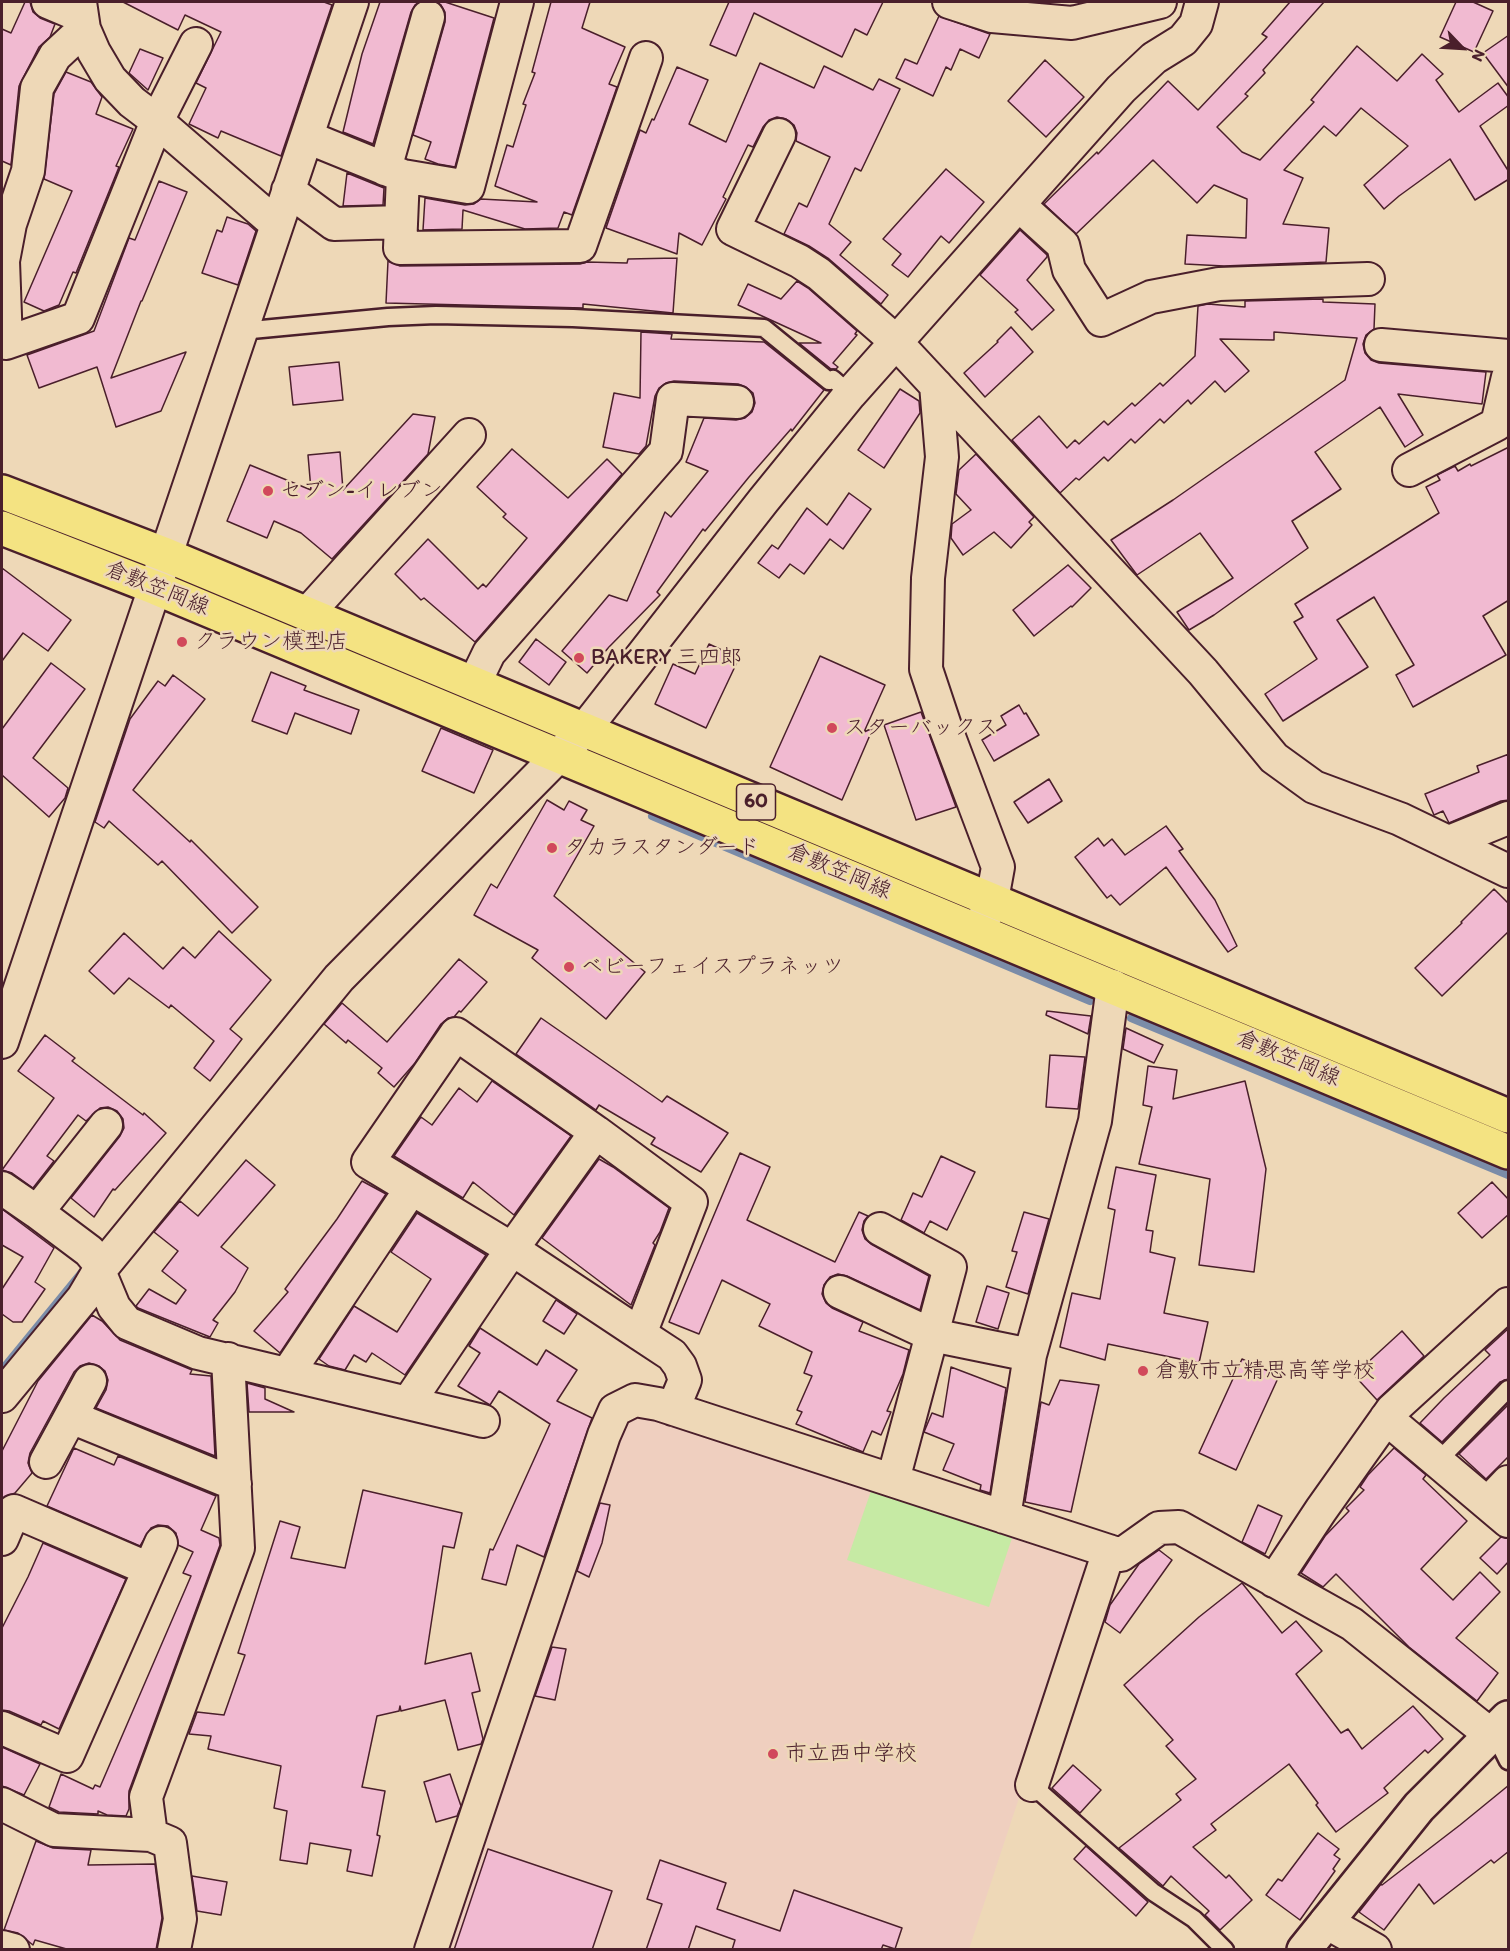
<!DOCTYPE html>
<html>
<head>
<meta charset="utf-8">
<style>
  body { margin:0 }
  #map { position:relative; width:1510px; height:1951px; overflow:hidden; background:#eed8b7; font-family:Itim,sans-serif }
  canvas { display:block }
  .frame { position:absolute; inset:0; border:3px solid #4a1f2b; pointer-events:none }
  .north { position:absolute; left:1432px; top:18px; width:60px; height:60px; -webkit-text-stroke:4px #eed8b7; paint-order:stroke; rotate:115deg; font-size:16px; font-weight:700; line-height:24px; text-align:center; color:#4a1f2b }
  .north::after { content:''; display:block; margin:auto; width:21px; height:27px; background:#4a1f2b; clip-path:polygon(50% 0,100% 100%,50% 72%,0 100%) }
</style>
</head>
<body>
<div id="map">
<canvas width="1510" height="1951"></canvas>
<div class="frame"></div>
<div class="north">N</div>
</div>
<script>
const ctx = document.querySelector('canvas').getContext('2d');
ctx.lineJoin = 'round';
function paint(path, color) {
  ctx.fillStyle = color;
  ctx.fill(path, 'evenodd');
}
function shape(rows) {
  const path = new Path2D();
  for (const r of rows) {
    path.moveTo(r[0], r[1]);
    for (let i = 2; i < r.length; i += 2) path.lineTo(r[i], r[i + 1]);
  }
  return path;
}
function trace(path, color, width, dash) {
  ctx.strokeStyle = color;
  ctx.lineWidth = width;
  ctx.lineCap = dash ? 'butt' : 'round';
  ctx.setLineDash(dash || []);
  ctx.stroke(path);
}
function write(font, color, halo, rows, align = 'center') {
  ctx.font = font + ' Itim,"Klee One",sans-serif';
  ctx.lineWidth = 5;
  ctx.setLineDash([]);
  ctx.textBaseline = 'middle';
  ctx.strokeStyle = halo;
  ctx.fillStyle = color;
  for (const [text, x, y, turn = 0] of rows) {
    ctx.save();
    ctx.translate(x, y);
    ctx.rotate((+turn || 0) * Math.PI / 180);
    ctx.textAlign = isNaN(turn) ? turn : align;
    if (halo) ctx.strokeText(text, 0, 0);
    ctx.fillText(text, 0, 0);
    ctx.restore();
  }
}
paint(shape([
  [630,1407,1098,1559,969,1949,446,1950]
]), '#efcfbf');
paint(shape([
  [871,1491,1012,1538,989,1607,847,1560]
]), '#c6eaa4');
trace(shape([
  [652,816,1090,1001],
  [1131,1018,1508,1175],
  [2,1370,82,1272]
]), '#7b8ca8', 8);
const building = shape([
  [25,2,30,2,33,12,40,18,55,24,50,37,39,47,19,86,11,165,2,161,2,29,11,33,25,2],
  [123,2,324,2,332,5,281,156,221,131,218,138,189,124,206,88,196,83,221,32,185,15,178,30,123,2],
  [380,2,420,2,415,5,411,12,373,144,343,132,362,54,380,2],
  [436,2,445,2,494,18,455,167,438,164,425,159,431,142,413,135,445,22,445,12,441,5,436,2],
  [551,2,590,2,582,28,625,47,609,84,617,87,572,215,564,212,558,228,525,229,463,210,462,229,423,230,425,198,465,205,474,204,481,199,537,202,495,186,507,145,513,147,526,105,523,104,535,73,532,72,551,2],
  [729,2,883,2,867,35,855,29,842,57,754,13,736,56,710,45,729,2],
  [1290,2,1324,2,1263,70,1265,73,1245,94,1248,96,1217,127,1242,152,1260,160,1314,102,1311,100,1357,46,1397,81,1422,54,1443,74,1436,80,1459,112,1498,83,1509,98,1509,105,1480,126,1509,172,1509,179,1475,200,1450,159,1399,196,1384,209,1364,185,1408,146,1361,108,1336,136,1324,126,1284,170,1303,178,1283,224,1329,228,1326,262,1224,266,1185,264,1187,235,1246,238,1247,199,1214,185,1197,203,1153,160,1076,234,1044,204,1097,152,1098,154,1168,81,1198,110,1267,37,1262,34,1290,2],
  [1456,2,1473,2,1493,11,1474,52,1440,37,1456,2],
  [939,16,990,34,979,58,960,49,951,70,946,67,933,96,896,78,905,59,917,64,939,16],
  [1509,35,1509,88,1483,53,1509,35],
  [140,49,163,58,148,90,129,73,140,49],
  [1045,60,1084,97,1046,137,1008,101,1045,60],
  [760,63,814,88,824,66,873,90,879,79,900,89,861,171,855,168,829,224,851,242,840,255,888,295,881,304,829,259,809,246,784,234,799,203,807,207,830,157,796,141,797,133,794,125,786,119,777,117,769,120,763,127,753,147,748,145,723,197,726,199,702,245,679,233,677,254,606,228,640,130,646,133,652,119,654,120,677,67,708,80,689,124,726,142,760,63],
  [66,72,91,82,102,97,96,114,133,129,116,166,119,167,76,273,73,272,59,305,44,311,24,302,72,191,44,179,54,94,66,72],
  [946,169,984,202,949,243,941,236,908,277,892,265,901,254,883,239,946,169],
  [347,173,384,188,383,205,343,206,347,173],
  [159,181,187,192,142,301,141,301,111,378,186,352,161,411,116,427,97,367,39,388,27,355,94,331,129,238,135,240,159,181],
  [227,217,248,224,256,231,238,285,202,273,217,230,222,232,227,217],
  [1020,230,1047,255,1047,257,1027,280,1054,310,1032,330,1015,312,1018,310,980,275,1020,230],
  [677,258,673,313,583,304,583,308,386,303,388,261,400,266,580,264,587,262,627,263,628,259,677,258],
  [797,281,808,288,857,331,855,334,857,335,833,363,838,367,836,369,831,369,799,343,821,343,738,305,748,284,781,299,797,281],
  [1323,299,1323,302,1375,304,1374,329,1366,335,1363,344,1365,353,1371,360,1379,363,1486,372,1482,404,1398,394,1423,435,1405,447,1380,407,1315,452,1341,489,1292,521,1308,548,1214,615,1189,630,1177,612,1233,578,1200,533,1137,575,1111,540,1173,500,1345,380,1357,338,1274,332,1274,340,1220,339,1249,371,1225,392,1215,381,1191,404,1188,400,1164,423,1160,419,1135,443,1131,439,1108,461,1104,457,1079,480,1076,478,1060,493,1012,440,1039,416,1067,448,1075,440,1079,444,1104,421,1108,425,1132,403,1135,406,1160,383,1163,386,1195,356,1198,306,1208,304,1245,307,1245,301,1323,299],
  [1011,327,1033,352,985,397,964,373,998,342,997,341,1011,327],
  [641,332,672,334,671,339,764,342,824,390,792,431,791,429,749,477,705,531,703,529,657,592,660,595,609,647,587,673,562,651,609,595,627,601,665,512,671,517,708,471,686,462,704,418,736,420,745,418,752,412,755,403,753,393,746,387,738,384,674,381,666,383,659,388,655,396,646,446,639,454,603,447,614,393,640,398,641,332],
  [339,362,343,400,293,405,289,367,339,362],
  [900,389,919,401,920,413,884,468,858,450,900,389],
  [413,414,435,417,428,454,332,559,301,533,274,521,267,538,227,521,250,465,311,490,308,455,340,452,343,490,413,414],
  [1509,447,1509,600,1483,616,1506,655,1413,707,1396,675,1414,665,1374,597,1337,620,1368,667,1283,721,1265,694,1317,659,1294,622,1303,617,1295,604,1439,513,1426,487,1440,480,1437,475,1455,466,1458,471,1470,464,1471,466,1509,447],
  [512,449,568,498,607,459,622,474,475,642,424,598,421,600,395,574,428,539,478,589,483,584,486,587,527,538,503,517,506,514,477,487,512,449],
  [976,454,1034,517,1029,522,1032,525,1011,548,994,532,963,555,951,538,952,524,971,510,956,494,959,470,976,454],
  [849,493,871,509,843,549,830,539,804,574,790,564,779,578,758,563,772,545,778,549,807,508,827,525,849,493],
  [1068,565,1091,588,1072,607,1071,606,1034,636,1013,610,1068,565],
  [2,568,71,620,48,651,23,633,2,661,2,568],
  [536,639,566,662,549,685,519,662,536,639],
  [709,644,739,658,706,728,655,704,673,664,695,674,709,644],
  [820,656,885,685,864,732,873,728,842,800,770,767,820,656],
  [51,663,85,689,33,758,68,788,65,798,49,817,2,775,2,729,51,663],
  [271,672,306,686,304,690,359,710,351,734,295,713,287,734,252,721,271,672],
  [173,675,205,699,133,790,190,842,191,840,258,907,232,933,162,861,158,865,109,821,104,828,95,822,130,719,158,681,165,686,173,675],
  [1019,705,1024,714,1026,713,1039,735,994,761,982,740,1006,725,1001,716,1019,705],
  [921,712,956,807,916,820,884,725,921,712],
  [441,728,493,750,474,793,422,771,441,728],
  [1509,754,1509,800,1501,801,1449,823,1443,811,1434,815,1425,794,1479,772,1477,766,1509,754],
  [1049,779,1062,801,1028,823,1014,802,1049,779],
  [547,800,564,810,569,801,587,810,581,820,594,826,554,896,645,972,606,1019,532,958,538,950,474,915,491,884,497,888,547,800],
  [1166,826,1183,849,1179,851,1215,900,1237,946,1228,952,1166,867,1120,905,1111,895,1107,898,1075,857,1098,838,1104,846,1112,839,1125,855,1166,826],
  [1494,889,1509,904,1509,931,1442,996,1415,968,1462,923,1461,922,1494,889],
  [219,931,271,980,230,1029,242,1039,210,1081,194,1068,214,1041,171,1005,169,1008,129,978,114,994,89,971,124,933,163,969,183,947,195,958,219,931],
  [459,959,487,982,461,1012,459,1011,454,1017,448,1018,441,1024,415,1063,394,1087,378,1073,382,1068,348,1040,346,1043,324,1024,342,1003,387,1042,459,959],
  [1047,1011,1091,1016,1088,1034,1046,1015,1047,1011],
  [541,1018,662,1102,667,1096,728,1133,701,1172,651,1144,655,1138,599,1105,596,1110,516,1054,541,1018],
  [1126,1028,1163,1045,1154,1063,1123,1049,1126,1028],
  [45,1035,75,1058,72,1061,143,1115,144,1113,166,1133,115,1190,113,1189,94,1217,71,1198,120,1136,124,1128,123,1119,117,1111,108,1107,100,1108,86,1121,78,1115,47,1156,54,1161,33,1188,12,1173,2,1170,54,1098,18,1071,45,1035],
  [1050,1055,1085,1057,1078,1109,1046,1107,1050,1055],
  [1148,1066,1177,1070,1173,1099,1245,1081,1266,1169,1254,1272,1199,1265,1210,1179,1139,1164,1152,1107,1143,1105,1148,1066],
  [492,1081,571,1136,514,1215,473,1182,463,1198,394,1156,421,1117,432,1125,459,1088,477,1102,492,1081],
  [740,1153,770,1167,747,1220,835,1262,859,1212,868,1216,864,1221,862,1230,865,1239,871,1244,929,1276,920,1310,847,1276,838,1274,830,1277,824,1285,822,1294,826,1303,832,1308,863,1322,859,1331,909,1350,903,1374,887,1411,891,1412,881,1435,872,1431,863,1452,796,1424,802,1412,797,1410,812,1376,804,1373,812,1352,759,1326,770,1304,722,1280,699,1334,669,1322,740,1153],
  [941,1156,975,1172,947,1230,930,1221,924,1233,901,1220,913,1193,922,1197,941,1156],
  [599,1159,613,1167,669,1208,660,1232,653,1243,655,1245,631,1305,542,1238,599,1159],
  [246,1160,275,1185,221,1247,248,1268,235,1292,213,1320,218,1323,210,1337,138,1308,136,1306,149,1289,176,1304,186,1290,162,1271,178,1251,154,1232,180,1201,198,1216,246,1160],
  [1116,1167,1156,1175,1146,1230,1153,1231,1150,1252,1175,1258,1164,1313,1208,1322,1199,1363,1108,1344,1105,1360,1060,1347,1072,1293,1100,1299,1115,1210,1108,1208,1116,1167],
  [362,1181,386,1194,280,1353,254,1331,288,1292,285,1289,337,1219,362,1181],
  [1492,1182,1509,1200,1509,1214,1482,1238,1458,1213,1492,1182],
  [2,1209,54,1248,35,1282,45,1289,22,1322,13,1322,2,1314,2,1289,23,1257,2,1245,2,1209],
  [1024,1212,1049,1219,1028,1294,1006,1287,1017,1252,1012,1251,1024,1212],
  [417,1213,486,1255,405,1375,372,1353,366,1362,354,1355,345,1370,329,1366,319,1359,354,1306,397,1332,431,1279,391,1252,417,1213],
  [987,1286,1009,1293,998,1329,976,1322,987,1286],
  [556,1300,577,1314,564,1334,543,1321,556,1300],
  [92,1315,102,1321,120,1340,192,1370,190,1374,211,1376,215,1456,96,1408,106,1390,108,1380,105,1371,99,1366,89,1363,80,1366,74,1372,30,1453,28,1463,32,1473,15,1493,2,1499,2,1451,38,1381,92,1315],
  [480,1328,537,1365,546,1350,577,1370,557,1401,592,1418,544,1557,517,1545,506,1585,482,1579,490,1549,493,1550,550,1424,499,1391,490,1405,458,1386,480,1353,469,1346,480,1328],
  [1509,1328,1509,1379,1500,1382,1442,1442,1420,1423,1444,1398,1490,1355,1485,1350,1509,1328],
  [1402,1331,1424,1356,1377,1400,1354,1375,1402,1331],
  [1242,1359,1279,1376,1236,1470,1199,1453,1242,1359],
  [951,1367,1006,1388,990,1493,980,1490,981,1485,943,1470,954,1444,924,1432,932,1413,943,1417,951,1367],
  [1060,1380,1099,1385,1071,1512,1025,1502,1041,1402,1049,1405,1060,1380],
  [247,1383,265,1388,265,1399,294,1412,249,1412,247,1383],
  [1509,1404,1509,1456,1486,1479,1459,1454,1509,1404],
  [74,1448,114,1465,118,1456,216,1496,201,1530,219,1538,220,1545,129,1791,129,1809,126,1816,107,1815,98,1811,98,1814,59,1812,49,1807,61,1774,93,1789,95,1785,100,1787,191,1576,183,1573,193,1552,178,1545,176,1533,168,1526,158,1525,151,1528,140,1546,47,1506,74,1448],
  [1394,1448,1426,1475,1423,1479,1467,1521,1421,1569,1453,1600,1480,1572,1500,1592,1456,1638,1498,1673,1477,1701,1409,1647,1336,1574,1323,1587,1301,1573,1325,1536,1349,1511,1346,1508,1364,1490,1360,1487,1368,1475,1394,1448],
  [363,1490,462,1513,454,1548,443,1546,425,1664,471,1653,480,1691,472,1693,483,1739,481,1744,458,1750,445,1700,401,1711,400,1706,399,1711,377,1716,362,1787,385,1791,377,1835,380,1836,372,1876,347,1871,351,1850,310,1843,307,1864,280,1860,287,1811,274,1808,281,1766,208,1749,211,1736,189,1734,197,1712,224,1715,245,1655,238,1653,280,1521,300,1527,291,1558,345,1568,363,1490],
  [600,1503,610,1505,602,1543,589,1577,577,1571,600,1503],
  [1258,1505,1282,1516,1265,1554,1242,1542,1258,1505],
  [1501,1537,1509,1538,1509,1561,1497,1574,1480,1558,1501,1537],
  [43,1543,126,1579,59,1729,43,1721,41,1725,9,1711,2,1710,2,1628,28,1577,43,1543],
  [1159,1550,1172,1560,1120,1633,1105,1622,1110,1605,1139,1564,1159,1550],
  [1242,1583,1282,1633,1296,1621,1322,1651,1296,1674,1341,1733,1348,1729,1362,1749,1413,1706,1443,1739,1428,1753,1425,1750,1384,1788,1388,1793,1336,1832,1316,1805,1318,1803,1289,1764,1211,1824,1216,1830,1193,1847,1226,1878,1229,1875,1252,1900,1220,1930,1205,1915,1209,1911,1171,1876,1163,1886,1119,1848,1181,1800,1176,1794,1196,1779,1166,1746,1173,1740,1124,1685,1199,1617,1242,1583],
  [552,1647,566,1649,555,1700,535,1696,552,1647],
  [2,1747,40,1764,24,1795,2,1786,2,1747],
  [1073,1765,1101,1790,1080,1813,1052,1788,1073,1765],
  [450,1774,461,1806,457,1816,436,1822,424,1782,450,1774],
  [1509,1785,1509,1851,1494,1863,1491,1860,1434,1904,1419,1884,1384,1930,1359,1912,1381,1884,1382,1885,1460,1825,1509,1785],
  [1318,1833,1339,1849,1334,1855,1340,1859,1333,1869,1335,1871,1300,1920,1266,1895,1278,1879,1282,1881,1318,1833],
  [36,1841,53,1848,91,1850,88,1865,155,1864,162,1918,156,1950,70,1950,35,1940,33,1945,18,1933,4,1930,36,1841],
  [1086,1846,1148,1902,1136,1916,1074,1859,1086,1846],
  [488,1849,612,1891,592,1950,454,1950,488,1849],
  [660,1860,726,1883,717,1909,780,1931,794,1890,902,1928,895,1949,883,1945,881,1950,732,1950,735,1940,696,1926,688,1950,646,1950,662,1904,647,1899,660,1860],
  [192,1876,227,1882,221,1915,197,1911,192,1876]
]);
paint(building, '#f1bad1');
trace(building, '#4a1f2b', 1.5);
const service = shape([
  [241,331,388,317,436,315,573,318,764,328,829,381,833,379,850,394],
  [1438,1461,1508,1389],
  [1491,1735,1501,1747,1508,1761],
  [1032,1785,1153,1892,1194,1919,1225,1950]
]);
const minor = shape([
  [48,2,81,16],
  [80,2,84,29,94,52,110,79,132,102,157,121,276,224],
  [949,2,992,16,1072,23,1160,2],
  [84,29,55,56,37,88,28,171,10,224,3,261,6,343,78,318,157,121,196,44],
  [779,135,733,229,799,261,819,274,891,337,1203,672,1274,758,1314,787,1400,819,1508,871],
  [307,137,403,176,468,187,517,2],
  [385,169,428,17],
  [403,176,400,248,580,246,646,58],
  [288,190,334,224,401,222],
  [1019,205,1063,245,1069,270,1101,320,1151,297,1219,284,1368,279],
  [1381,345,1508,356],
  [936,385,942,457,928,578,926,669,946,729,998,867,992,900,981,925],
  [1409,470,1497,424,1508,377],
  [307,614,469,435],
  [474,684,489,653,666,451,673,399,737,402],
  [1449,842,1508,818],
  [2,1042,352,2],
  [2,1188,37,1212,89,1251,99,1263,99,1271,114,1307,127,1323,198,1353,483,1421],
  [37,1212,106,1125],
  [880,1229,950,1267,893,1480],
  [840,1292,932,1335,1030,1355],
  [640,1334,691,1202,596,1132,456,1034,368,1162,512,1249,640,1334,672,1355,680,1366,685,1380,673,1409],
  [288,1373,411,1189],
  [2,1396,83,1298,99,1271,339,978,584,730,763,501,850,394,1121,89,1154,58,1183,40,1196,24,1202,2],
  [408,1403,512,1249,596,1132],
  [71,1417,235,1484],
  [1386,1418,1508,1521],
  [46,1462,90,1381],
  [1488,1503,1508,1482],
  [1004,1517,1030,1355,1095,1121,1113,986],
  [2,1539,14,1511,149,1569],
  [1274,1581,1321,1510,1392,1410,1508,1304],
  [2,1728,67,1756,161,1543],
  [1032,1785,1109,1551],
  [2,1804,54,1830,151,1835,146,1797,238,1548,228,1359],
  [151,1835,170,1843,180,1919,174,1950],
  [1326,1922,1375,1950],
  [2,1947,13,1950],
  [431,1950,604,1435,615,1410,635,1400,658,1404,1121,1555,1159,1528,1179,1527,1352,1624,1491,1735]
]);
const tertiary = shape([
  [1304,1950,1419,1807,1508,1718]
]);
const primary = shape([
  [2,492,166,555,1508,1116],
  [2,528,156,588,1508,1152]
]);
trace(service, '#4a1f2b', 21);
trace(minor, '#4a1f2b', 36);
trace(tertiary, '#4a1f2b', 38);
trace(primary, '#4a1f2b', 38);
trace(service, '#eed8b7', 16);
trace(minor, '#eed8b7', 32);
trace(tertiary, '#eed8b7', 33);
trace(primary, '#f4e382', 33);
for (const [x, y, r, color] of [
  [268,491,6,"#d1495b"],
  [182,642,6,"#d1495b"],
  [579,658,6,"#d1495b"],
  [832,728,6,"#d1495b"],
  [552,848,6,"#d1495b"],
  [569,967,6,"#d1495b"],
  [1143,1371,6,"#d1495b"],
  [773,1754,6,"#d1495b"]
]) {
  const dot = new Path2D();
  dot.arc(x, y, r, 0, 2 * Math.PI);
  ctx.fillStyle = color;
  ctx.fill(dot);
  trace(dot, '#eed8b7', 2);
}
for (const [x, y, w] of [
  [756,802,39]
]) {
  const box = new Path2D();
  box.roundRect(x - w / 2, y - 18, w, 36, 4.5);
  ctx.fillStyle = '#eed8b7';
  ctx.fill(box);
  trace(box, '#4a1f2b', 1.5);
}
write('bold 21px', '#4a1f2b', null, [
  ["60",756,802]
]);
write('22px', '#4a1f2b', '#eed8b7', [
  ["セブン-イレブン",280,491],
  ["クラウン模型店",194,642],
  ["BAKERY 三四郎",591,658],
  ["スターバックス",844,728],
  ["タカラスタンダード",564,848],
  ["ベビーフェイスプラネッツ",581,967],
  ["倉敷市立精思高等学校",1155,1371],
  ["市立西中学校",785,1754]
], 'left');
write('22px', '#4a1f2b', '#eed8b7', [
  ["倉敷笠岡線",157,589,22],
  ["倉敷笠岡線",839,872,23],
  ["倉敷笠岡線",1288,1059,23]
]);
</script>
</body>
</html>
